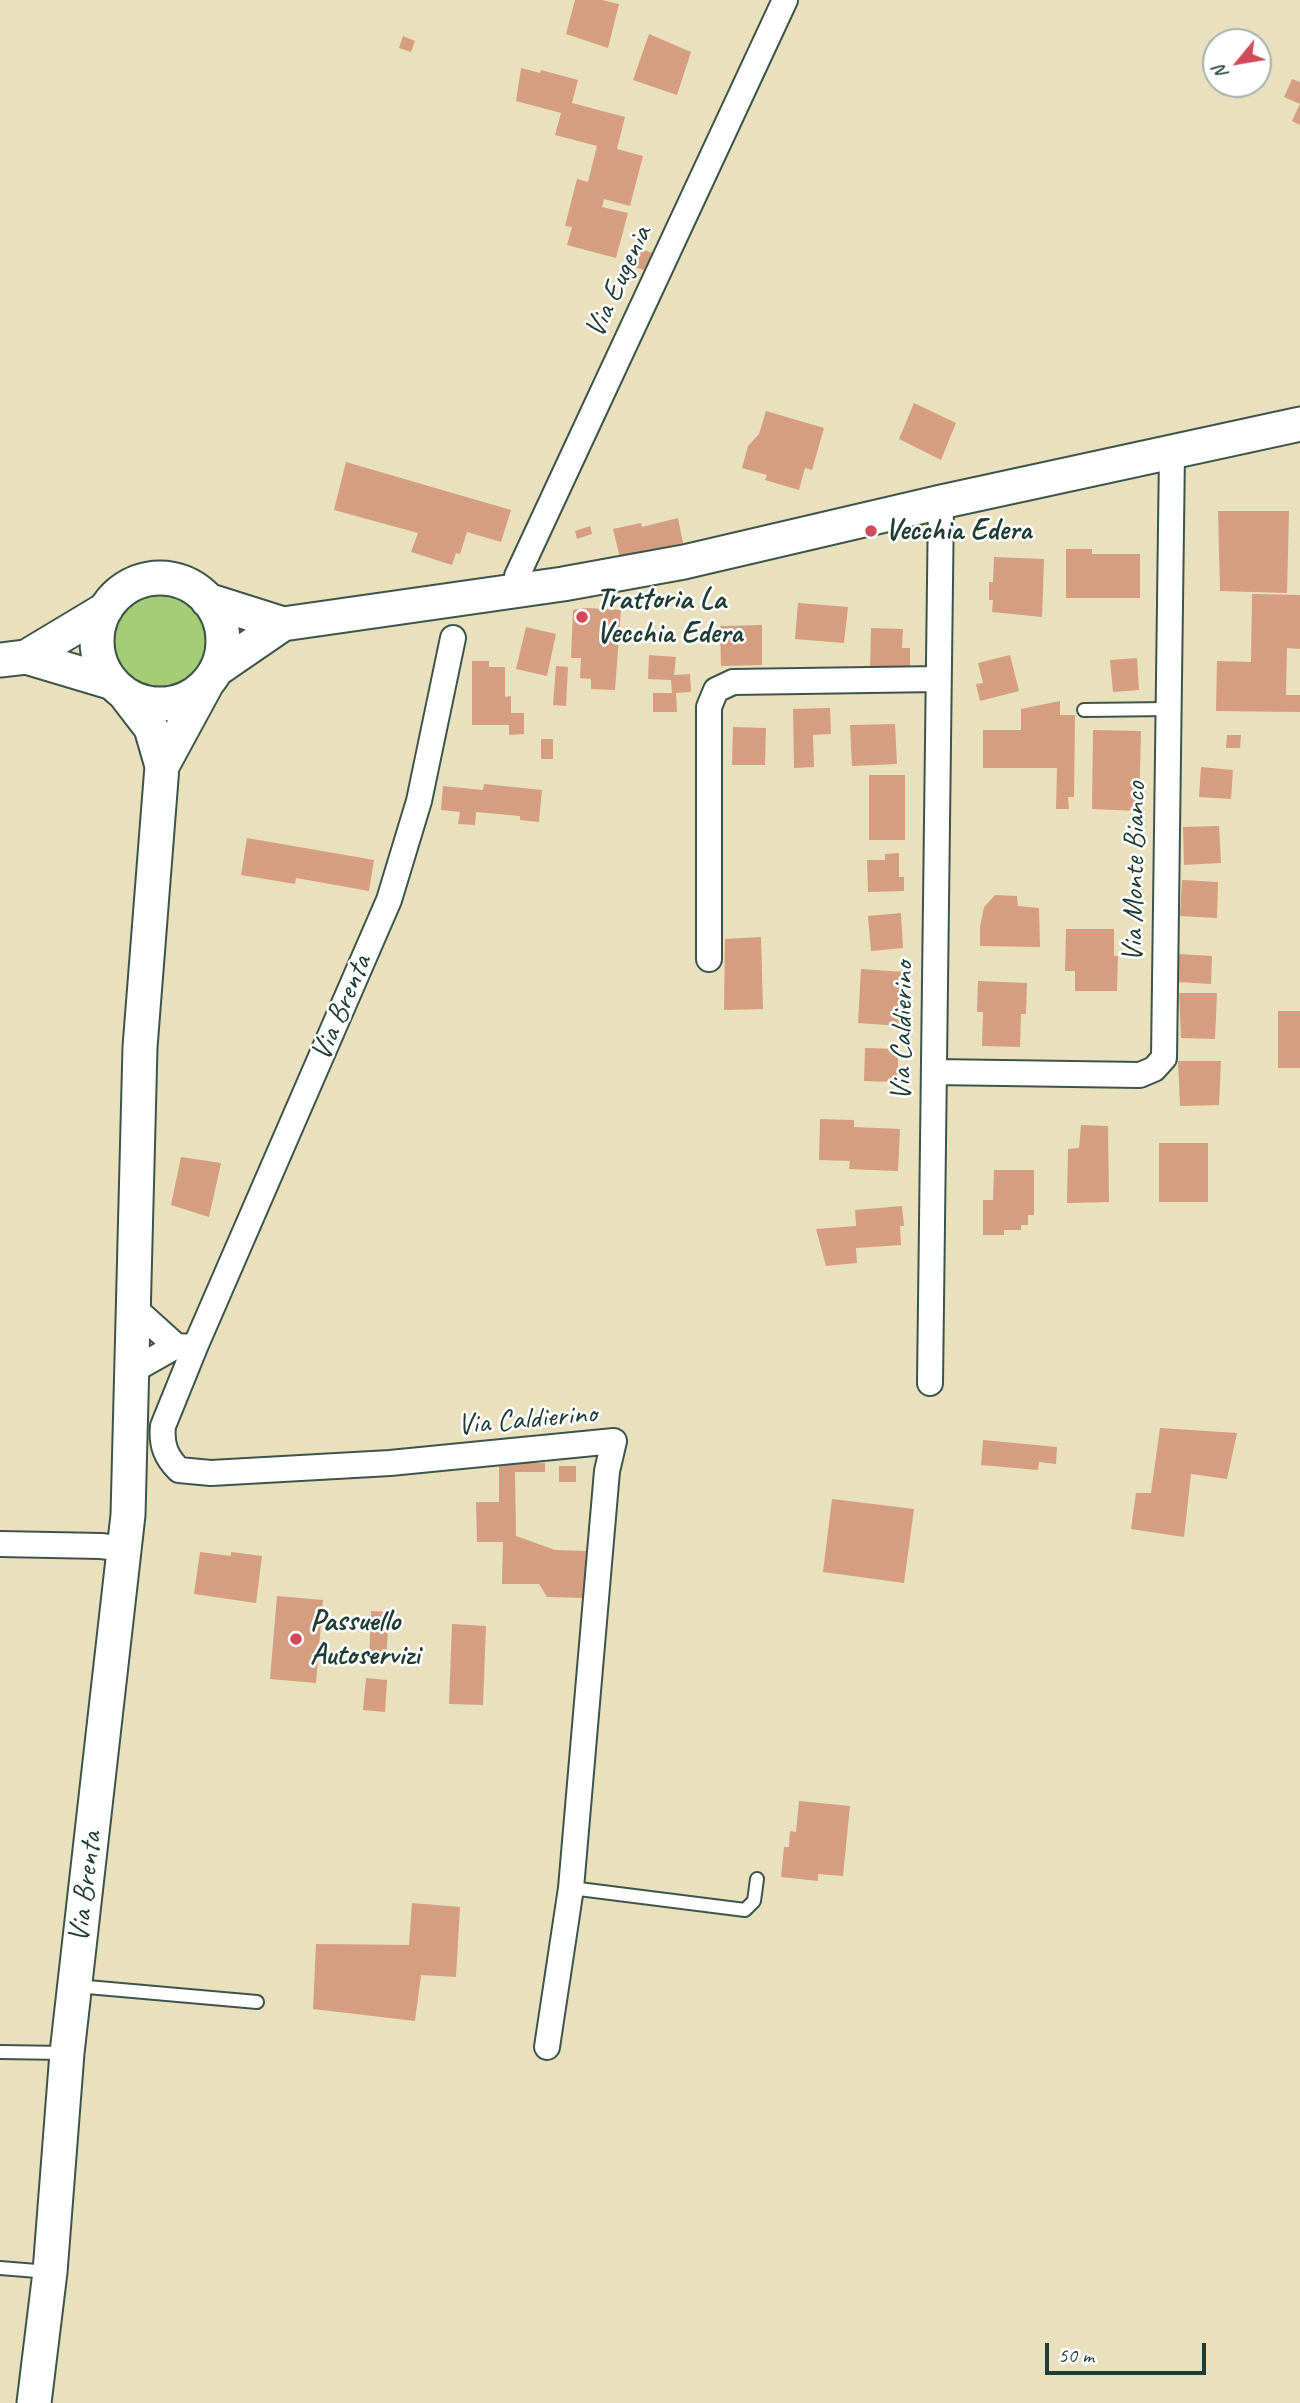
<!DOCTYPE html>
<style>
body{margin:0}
#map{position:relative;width:1300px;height:2403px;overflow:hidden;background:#e9e0bd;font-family:Caveat,sans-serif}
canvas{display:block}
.north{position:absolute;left:1202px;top:28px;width:70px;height:70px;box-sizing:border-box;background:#fff;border:2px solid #a5b1ae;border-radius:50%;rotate:240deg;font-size:19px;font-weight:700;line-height:28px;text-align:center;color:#1f3d34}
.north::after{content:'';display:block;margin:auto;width:24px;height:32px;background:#d1495b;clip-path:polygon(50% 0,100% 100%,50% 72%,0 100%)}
.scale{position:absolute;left:1045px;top:2343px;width:161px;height:32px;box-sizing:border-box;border:4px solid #1f3d34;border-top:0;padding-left:9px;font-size:21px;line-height:24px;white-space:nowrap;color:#1f3d34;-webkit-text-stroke:5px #fff;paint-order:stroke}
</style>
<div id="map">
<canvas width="1300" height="2403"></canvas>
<div class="north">N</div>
<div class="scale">50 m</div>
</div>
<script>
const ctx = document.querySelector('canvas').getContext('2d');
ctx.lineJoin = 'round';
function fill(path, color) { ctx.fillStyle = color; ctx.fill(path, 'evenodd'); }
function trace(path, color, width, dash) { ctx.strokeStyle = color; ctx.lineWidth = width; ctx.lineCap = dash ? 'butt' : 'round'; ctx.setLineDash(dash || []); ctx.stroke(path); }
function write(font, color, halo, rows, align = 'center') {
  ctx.font = font + ' Caveat,sans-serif'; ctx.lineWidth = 5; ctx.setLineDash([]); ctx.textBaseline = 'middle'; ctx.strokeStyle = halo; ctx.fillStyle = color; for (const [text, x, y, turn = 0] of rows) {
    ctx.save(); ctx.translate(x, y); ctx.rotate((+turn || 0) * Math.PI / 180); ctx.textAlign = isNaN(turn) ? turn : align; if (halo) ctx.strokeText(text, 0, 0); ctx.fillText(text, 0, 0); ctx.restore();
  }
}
const green = new Path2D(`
 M113 641a49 49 0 1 1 98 0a49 49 0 1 1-98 0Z`);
const building = new Path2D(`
 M 575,0 L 602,0 L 619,4 L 608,48 L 566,34 Z
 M 649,34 L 691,52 L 677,95 L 633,80 Z
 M 403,36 L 415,41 L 411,52 L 399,48 Z
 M 521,68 L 540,73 L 541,70 L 578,80 L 572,103 L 625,117 L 617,149 L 643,156 L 630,206 L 604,199 L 602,207 L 628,213 L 616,258 L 567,245 L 572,227 L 565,226 L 577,179 L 588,182 L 597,146 L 555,135 L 561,113 L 516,101 Z
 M 1292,79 L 1300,82 L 1300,125 L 1292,121 L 1300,104 L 1284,97 Z
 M 634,247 L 653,253 L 647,271 L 628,265 Z
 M 914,403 L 956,423 L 941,460 L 899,439 Z
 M 766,411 L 824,428 L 812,470 L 805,468 L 799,490 L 765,480 L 767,475 L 742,468 L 748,446 L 759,434 Z
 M 346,462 L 511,510 L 501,542 L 467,532 L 460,554 L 456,553 L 452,565 L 411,552 L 418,533 L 334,510 Z
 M 1218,511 L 1289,511 L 1287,593 L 1220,591 Z
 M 678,518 L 683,543 L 620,558 L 613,529 L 641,523 L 642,527 Z
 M 590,526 L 592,534 L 577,539 L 575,531 Z
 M 1066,549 L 1092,549 L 1092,554 L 1140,554 L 1140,598 L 1066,598 Z
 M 994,557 L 1044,559 L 1042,617 L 992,612 L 993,600 L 989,600 L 989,582 L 993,582 Z
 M 1252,594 L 1300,595 L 1300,649 L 1287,648 L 1286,695 L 1300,695 L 1300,712 L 1216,711 L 1217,661 L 1251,662 Z
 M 798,603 L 848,607 L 844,643 L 795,639 Z
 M 587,608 L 621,610 L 615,690 L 591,689 L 591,679 L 580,678 L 581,658 L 571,658 L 573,610 Z
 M 762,625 L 762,665 L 721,666 L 720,626 Z
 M 526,627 L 556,634 L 547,676 L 516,669 Z
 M 871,628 L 903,629 L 902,648 L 910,648 L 910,672 L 870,671 Z
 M 649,655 L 676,657 L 674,675 L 690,674 L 691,692 L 676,693 L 677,712 L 653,712 L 653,693 L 672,693 L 671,680 L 648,679 Z
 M 1010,655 L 1019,691 L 980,701 L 976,684 L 983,683 L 978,663 Z
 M 1137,658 L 1139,690 L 1113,692 L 1110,660 Z
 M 472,661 L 489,661 L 489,667 L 505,667 L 505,697 L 511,696 L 511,713 L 524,713 L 524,734 L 509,735 L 509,725 L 472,725 Z
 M 556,666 L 568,667 L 566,706 L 553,705 Z
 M 1060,701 L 1060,715 L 1075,715 L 1074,797 L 1068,797 L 1069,809 L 1056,809 L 1057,768 L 983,768 L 983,730 L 1021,730 L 1021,709 Z
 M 830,708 L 831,734 L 813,735 L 814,767 L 794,768 L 793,709 Z
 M 895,724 L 897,764 L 852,766 L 850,725 Z
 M 733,727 L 766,728 L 765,765 L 732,765 Z
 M 1093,730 L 1141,731 L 1139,811 L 1092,809 Z
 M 1227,735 L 1241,735 L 1240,748 L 1226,748 Z
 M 541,739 L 553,739 L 553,759 L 541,759 Z
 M 1201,767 L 1233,770 L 1231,799 L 1199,797 Z
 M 869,775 L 905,775 L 905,840 L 869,840 Z
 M 484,784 L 542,790 L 539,822 L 520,820 L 520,816 L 476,812 L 475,825 L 458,824 L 460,812 L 441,810 L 443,786 L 483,790 Z
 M 1219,826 L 1221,863 L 1184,865 L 1183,827 Z
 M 247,838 L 374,860 L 369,891 L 296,878 L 295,884 L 241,875 Z
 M 899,853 L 899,877 L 904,877 L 904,891 L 868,892 L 867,860 L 885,860 L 885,854 Z
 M 1182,880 L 1218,882 L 1217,918 L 1180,916 Z
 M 995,895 L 1017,896 L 1018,906 L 1039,908 L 1040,947 L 980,946 L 980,927 L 984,907 Z
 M 901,913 L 903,948 L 871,951 L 868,916 Z
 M 1066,929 L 1114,929 L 1114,956 L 1118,956 L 1117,991 L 1075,991 L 1075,971 L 1065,971 Z
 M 761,937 L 763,1009 L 724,1010 L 725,939 Z
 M 1179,954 L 1212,956 L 1211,984 L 1177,982 Z
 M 861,969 L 904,972 L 900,1026 L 858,1023 Z
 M 978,981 L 1027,983 L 1026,1014 L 1021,1014 L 1020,1047 L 982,1046 L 983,1012 L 977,1012 Z
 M 1179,993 L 1217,993 L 1215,1039 L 1181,1038 Z
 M 1278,1011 L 1300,1011 L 1300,1068 L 1278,1068 Z
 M 865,1048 L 898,1049 L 898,1082 L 864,1081 Z
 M 1178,1061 L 1221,1061 L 1219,1105 L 1180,1106 Z
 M 820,1119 L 854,1120 L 854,1127 L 900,1129 L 898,1171 L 849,1169 L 850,1161 L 819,1160 Z
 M 1081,1125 L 1108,1126 L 1109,1202 L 1067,1203 L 1068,1149 L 1079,1148 Z
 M 1159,1143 L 1208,1143 L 1208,1202 L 1159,1202 Z
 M 181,1157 L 221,1163 L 209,1217 L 171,1205 Z
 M 994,1170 L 1034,1170 L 1034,1215 L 1028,1215 L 1028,1225 L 1021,1225 L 1021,1230 L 1004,1230 L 1004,1235 L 983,1235 L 983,1200 L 993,1200 Z
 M 902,1206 L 904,1226 L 900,1226 L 901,1245 L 856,1248 L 857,1263 L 826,1266 L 816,1229 L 856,1226 L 855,1210 Z
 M 1160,1428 L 1237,1433 L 1227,1479 L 1191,1474 L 1184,1537 L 1131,1529 L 1136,1493 L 1151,1493 Z
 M 983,1440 L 1057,1447 L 1056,1464 L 1039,1462 L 1038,1470 L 981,1465 Z
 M 499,1463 L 545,1463 L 545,1472 L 515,1472 L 516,1536 L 555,1550 L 586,1551 L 585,1598 L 547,1597 L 539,1584 L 502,1584 L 503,1542 L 477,1542 L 476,1502 L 499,1502 Z
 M 559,1466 L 576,1466 L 576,1482 L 559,1482 Z
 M 832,1499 L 914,1509 L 904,1583 L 823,1572 Z
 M 200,1552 L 231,1556 L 231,1552 L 262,1556 L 256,1603 L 194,1594 Z
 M 277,1596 L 323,1600 L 316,1683 L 270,1679 Z
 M 371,1611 L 389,1612 L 386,1663 L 369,1662 Z
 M 452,1624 L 486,1626 L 483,1705 L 449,1704 Z
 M 366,1678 L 387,1680 L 385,1712 L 363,1710 Z
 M 799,1801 L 850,1806 L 843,1876 L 818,1874 L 818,1881 L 781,1877 L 784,1847 L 789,1847 L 790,1831 L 796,1832 Z
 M 412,1903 L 460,1907 L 456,1977 L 421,1975 L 415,2021 L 313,2009 L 316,1944 L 409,1945 Z`);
const lane = new Path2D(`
 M 1084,710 L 1169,709
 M 571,1888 L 745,1910 L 754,1901 L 757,1879
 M 76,1986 L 257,2002
 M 0,2052 L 66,2053
 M 0,2268 L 49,2272`);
const street = new Path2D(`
 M 516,592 L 517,576 L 785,0
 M 453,638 L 419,801 L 389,900 L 195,1347 L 163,1426 C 161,1445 166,1457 179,1470 L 211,1473 L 390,1463 L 614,1441 L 607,1471 L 571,1888 L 547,2047
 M 709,959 L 709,707 L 716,690 L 733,682 L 938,679
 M 934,1072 L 1140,1075 L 1154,1069 L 1164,1058 L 1172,452
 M 134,1308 L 176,1346
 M 132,1371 L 176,1346 L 195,1347
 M 930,1383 L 941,502
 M 0,1544 L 101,1546 L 125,1549`);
const secondary = new Path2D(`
 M97 641a63 63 0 1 1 126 0a63 63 0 1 1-126 0Z
 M 207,600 L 283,624 L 563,584 L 684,562 L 941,502 L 1300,424
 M 26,657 L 113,683
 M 0,660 L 26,657 L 106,609
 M 216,670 L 283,624
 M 162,766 L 206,685
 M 34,2403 L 50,2272 L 67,2053 L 128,1515 L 140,1047 L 162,766 L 151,728 L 124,693`);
const markers = [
 [871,531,7,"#d1495b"],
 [582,617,7,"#d1495b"],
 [296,1639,7,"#d1495b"]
];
const streetNames = [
 ["Via Eugenia",619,282,-65],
 ["Via Monte Bianco",1135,872,-89],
 ["Via Brenta",342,1008,-67],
 ["Via Caldierino",903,1031,-89],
 ["Via Caldierino",527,1420,-5],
 ["Via Brenta",86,1887,-83]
];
const poiNames = [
 ["Vecchia Edera",885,531],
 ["Trattoria La",596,600],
 ["Vecchia Edera",596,634],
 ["Passuello",310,1622],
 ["Autoservizi",310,1656]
];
fill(green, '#a5cd78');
fill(building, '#d59e81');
trace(lane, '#3d5549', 16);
trace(street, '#3d5549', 28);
trace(secondary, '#3d5549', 37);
trace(lane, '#fff', 12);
trace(street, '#fff', 24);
trace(secondary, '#fff', 33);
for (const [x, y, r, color] of markers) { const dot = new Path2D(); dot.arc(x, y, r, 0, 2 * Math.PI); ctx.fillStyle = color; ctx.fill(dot); trace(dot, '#fff', 2.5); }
write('30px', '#1f3d34', '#fff', streetNames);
write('bold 30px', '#1f3d34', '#fff', poiNames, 'left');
</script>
